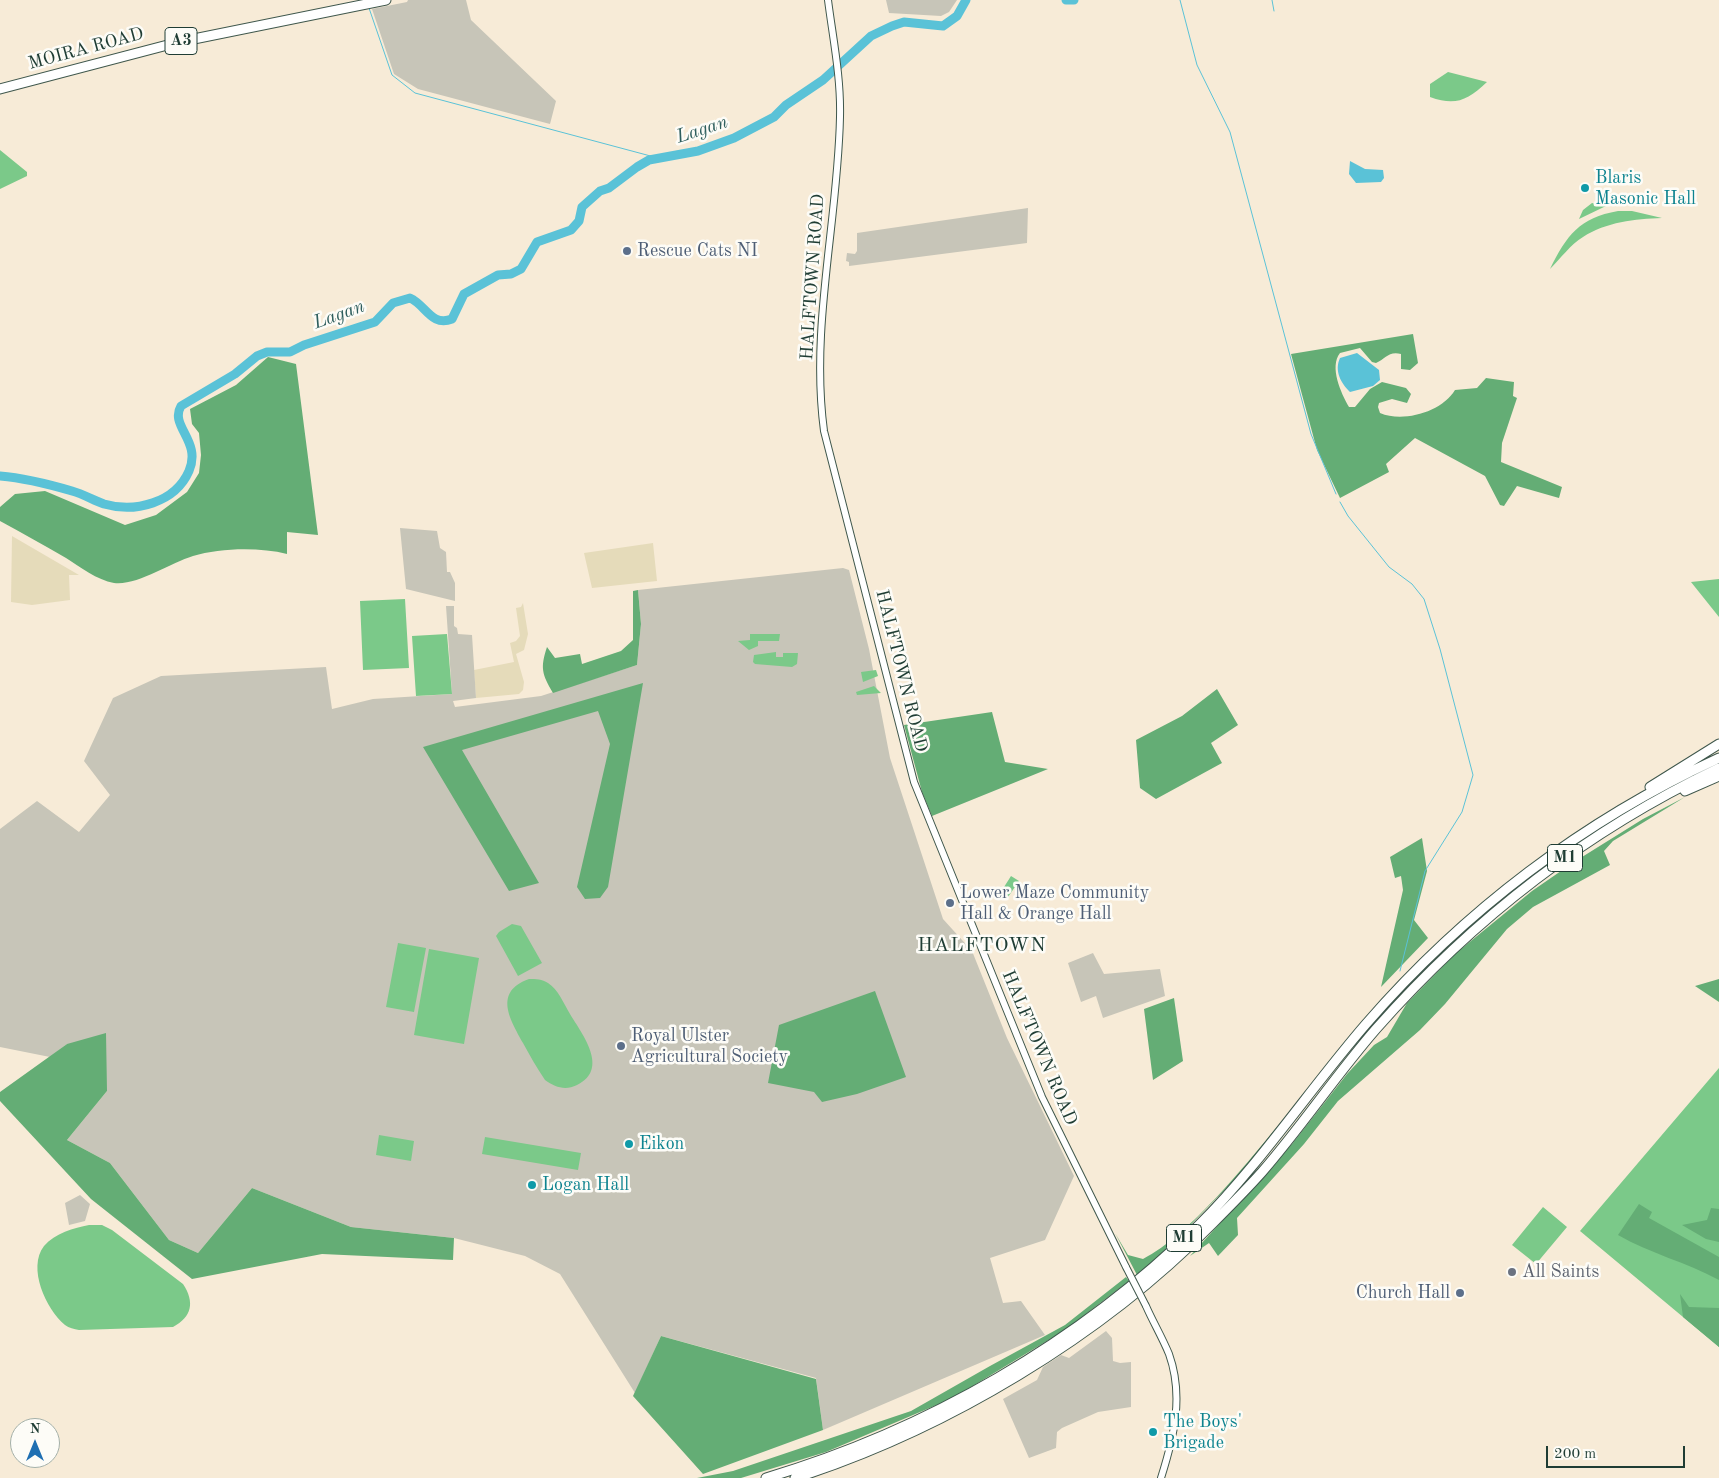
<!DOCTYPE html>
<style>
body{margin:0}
#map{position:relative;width:1719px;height:1478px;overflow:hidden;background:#f7ebd7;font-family:"Old Standard TT",serif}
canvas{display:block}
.north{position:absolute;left:10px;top:1418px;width:50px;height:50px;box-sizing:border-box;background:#fdfcf7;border:1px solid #a4b0a9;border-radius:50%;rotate:0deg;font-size:14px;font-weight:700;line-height:20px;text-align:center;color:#1f3d34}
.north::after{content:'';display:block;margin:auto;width:18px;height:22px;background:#1f6fb2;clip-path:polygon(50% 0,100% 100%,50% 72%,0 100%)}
.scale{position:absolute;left:1546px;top:1446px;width:139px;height:22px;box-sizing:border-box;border:2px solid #1f3d34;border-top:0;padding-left:6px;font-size:15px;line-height:18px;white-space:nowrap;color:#1f3d34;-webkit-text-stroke:4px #fdfcf7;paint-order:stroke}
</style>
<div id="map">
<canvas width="1719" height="1478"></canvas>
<div class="north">N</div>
<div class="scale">200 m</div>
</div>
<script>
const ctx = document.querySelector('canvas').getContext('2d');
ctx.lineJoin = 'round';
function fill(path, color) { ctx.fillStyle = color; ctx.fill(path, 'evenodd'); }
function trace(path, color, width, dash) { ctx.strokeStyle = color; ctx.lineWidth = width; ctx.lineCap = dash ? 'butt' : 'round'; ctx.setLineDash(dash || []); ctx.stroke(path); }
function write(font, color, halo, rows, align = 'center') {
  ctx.font = font + ' "Old Standard TT",serif'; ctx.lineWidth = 5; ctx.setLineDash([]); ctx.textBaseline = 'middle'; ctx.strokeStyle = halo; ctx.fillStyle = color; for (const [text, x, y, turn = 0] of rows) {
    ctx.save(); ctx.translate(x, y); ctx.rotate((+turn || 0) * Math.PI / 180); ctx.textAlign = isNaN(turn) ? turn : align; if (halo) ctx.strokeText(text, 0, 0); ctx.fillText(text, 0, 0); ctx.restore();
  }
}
const built = new Path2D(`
 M 12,536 L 79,575 L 69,575 L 70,600 L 32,605 L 11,602 Z
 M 653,543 L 657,581 L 592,588 L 584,553 Z
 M 523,603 L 528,634 L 524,650 L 516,654 L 524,682 L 523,690 L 519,694 L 476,698 L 474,670 L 514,662 L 510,643 L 516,641 L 520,636 L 516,608 L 521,607 Z`);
const industrial = new Path2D(`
 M 408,0 L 466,0 L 471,20 L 556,101 L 550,124 L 418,89 L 394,74 L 372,9 L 407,2 Z
 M 886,0 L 957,0 L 949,12 L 941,16 L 889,13 Z
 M 1028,208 L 1027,243 L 849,266 L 849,262 L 846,261 L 847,253 L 855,254 L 857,251 L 857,233 Z
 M 400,528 L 437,531 L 440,548 L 446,552 L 447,572 L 450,572 L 455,583 L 455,601 L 406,589 Z
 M 843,568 L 849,570 L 869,649 L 890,758 L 943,919 L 972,951 L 1007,1038 L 1074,1176 L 1045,1240 L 990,1258 L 1003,1303 L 1021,1301 L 1045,1335 L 823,1430 L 816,1378 L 661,1336 L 635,1393 L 560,1274 L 525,1256 L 454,1238 L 351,1227 L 252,1188 L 198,1253 L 169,1240 L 110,1163 L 67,1140 L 107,1091 L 67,1044 L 50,1057 L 0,1047 L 0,829 L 37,801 L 79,832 L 110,795 L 84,761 L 113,698 L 161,676 L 326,667 L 332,709 L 373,699 L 452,694 L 446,606 L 454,606 L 454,626 L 457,628 L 458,634 L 472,635 L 476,698 L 453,701 L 455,707 L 541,696 L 637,665 L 641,624 L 638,590 Z
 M 1093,953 L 1104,974 L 1160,969 L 1165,996 L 1103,1018 L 1096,996 L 1081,1002 L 1068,963 Z
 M 80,1195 L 90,1204 L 85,1221 L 69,1225 L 65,1203 Z
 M 1106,1331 L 1112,1338 L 1113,1361 L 1120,1363 L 1131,1362 L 1131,1407 L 1098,1412 L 1062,1428 L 1057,1432 L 1056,1448 L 1029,1458 L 1003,1399 L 1037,1380 L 1043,1367 L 1061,1355 L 1069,1358 Z`);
const green = new Path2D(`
 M 1448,72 L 1487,82 C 1467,101 1455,106 1430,97 L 1430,84 Z
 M 0,150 L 27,172 L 27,176 L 0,189 Z
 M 1592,203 L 1606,206 L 1579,219 L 1583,210 Z
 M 1618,211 L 1632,211 L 1662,218 C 1635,219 1606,222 1583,237 C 1571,244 1560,259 1550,269 C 1567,235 1579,218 1618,211 Z
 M 1719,579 L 1719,617 L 1691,582 Z
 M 405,599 L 409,668 L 363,670 L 360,601 Z
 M 447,634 L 452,694 L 416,696 L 412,636 Z
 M 750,634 L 780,634 L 779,641 L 758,641 L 758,646 L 749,650 L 738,641 L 750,640 Z
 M 776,652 L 776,657 L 783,657 L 783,653 L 798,653 L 797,664 L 792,667 L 755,664 L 753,662 L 754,655 Z
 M 876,670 L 878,676 L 863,682 L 861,672 Z
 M 874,686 L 881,693 L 857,695 L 856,692 Z
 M 1011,876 L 1019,881 L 1006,900 L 999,895 Z
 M 512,924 L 521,926 L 542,963 L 518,976 L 496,936 L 499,932 Z
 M 398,943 L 426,948 L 414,1012 L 386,1007 Z
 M 429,949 L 479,958 L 464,1044 L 414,1035 Z
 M 529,979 C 536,979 542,979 548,983 C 558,989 564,1004 570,1014 C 582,1034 610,1069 577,1085 C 565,1091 555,1087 545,1080 C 537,1068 530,1056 523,1043 C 510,1019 493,992 529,979 Z
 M 1719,1068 L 1719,1347 L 1580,1231 Z
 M 379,1135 L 414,1141 L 411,1161 L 376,1155 Z
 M 485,1137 L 581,1153 L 578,1170 L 482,1154 Z
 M 1543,1207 L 1567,1227 L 1536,1264 L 1512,1245 Z
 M 89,1225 L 102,1225 L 112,1230 L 183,1284 C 195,1302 192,1317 173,1327 L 79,1330 C 74,1329 69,1328 65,1325 C 46,1309 27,1268 44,1246 C 55,1233 74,1228 89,1225 Z`);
const forest = new Path2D(`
 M 1413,334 L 1418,363 L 1410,370 L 1401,369 L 1401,354 C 1388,351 1386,359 1376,363 L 1372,362 L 1360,348 L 1340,353 C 1329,367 1341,393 1349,407 L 1355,407 L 1370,389 L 1382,382 L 1406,388 L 1411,394 L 1407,403 L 1392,399 L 1379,403 L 1378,407 L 1380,413 C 1403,423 1442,412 1455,390 L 1477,388 L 1486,378 L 1514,382 L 1513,396 L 1517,398 L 1502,443 L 1501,462 L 1562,487 L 1559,498 L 1517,486 L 1504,506 L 1500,505 L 1485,476 L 1415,438 L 1386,464 L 1389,472 L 1340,498 L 1317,450 L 1291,354 Z
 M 268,357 L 296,364 L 318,535 L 287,532 L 287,554 C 259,547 220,548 193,556 C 170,563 137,586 114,583 C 97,580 80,567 66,558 C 44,545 22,533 0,521 L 0,507 L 15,494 L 45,491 L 125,525 L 156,515 L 187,492 L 199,473 L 201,455 L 199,433 L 192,424 L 190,409 L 236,385 Z
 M 638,590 L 641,624 L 637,665 L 553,693 C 542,674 540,668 547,647 L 555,658 L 580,654 L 582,664 L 621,651 L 633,640 L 633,591 Z
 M 643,683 L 608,887 L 600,898 L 585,899 L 577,887 L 610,744 L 598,711 L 462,750 L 539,883 L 509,891 L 423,747 Z
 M 1217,689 L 1238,725 L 1211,743 L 1222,763 L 1156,799 L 1140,788 L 1136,740 L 1182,716 Z
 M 992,712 L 1005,762 L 1048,769 L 932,816 L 922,792 L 904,725 Z
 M 1685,797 L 1613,841 L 1604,851 L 1610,865 L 1533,907 L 1507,929 L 1445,1004 L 1420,1030 L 1338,1101 L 1304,1144 L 1237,1218 L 1238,1235 L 1218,1256 L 1209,1243 L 1190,1256 L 1292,1144 L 1347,1074 L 1374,1045 L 1387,1037 L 1407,1003 L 1455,954 L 1532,891 L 1574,862 L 1643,819 Z
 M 1422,838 L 1427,871 L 1414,920 L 1428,938 L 1381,987 L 1403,890 L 1401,876 L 1395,878 L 1390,857 Z
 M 1719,979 L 1719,1002 L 1695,986 Z
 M 875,991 L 906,1077 L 857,1094 L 822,1102 L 814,1092 L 768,1083 L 779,1025 Z
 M 1174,998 L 1183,1061 L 1153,1080 L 1144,1009 Z
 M 106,1033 L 107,1091 L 67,1140 L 110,1163 L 169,1240 L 198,1253 L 252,1188 L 351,1227 L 454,1238 L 453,1260 L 322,1254 L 192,1279 L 91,1199 L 0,1101 L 0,1092 L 67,1044 Z
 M 1281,1122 L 1282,1123 L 1243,1171 L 1160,1256 L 1137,1275 L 1115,1233 L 1128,1255 L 1143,1259 C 1190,1235 1247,1163 1281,1122 Z
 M 1639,1204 L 1652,1212 L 1649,1218 L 1719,1257 L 1719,1280 C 1686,1262 1651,1254 1618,1235 Z
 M 1711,1208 L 1719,1209 L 1719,1242 L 1706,1239 L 1682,1225 L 1707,1220 Z
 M 1126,1277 L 1129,1281 L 1065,1330 L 953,1398 L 826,1452 L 741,1478 L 697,1478 L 733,1471 L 911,1411 L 990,1366 L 1065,1325 Z
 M 1680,1294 L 1689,1307 L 1719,1308 L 1719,1347 L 1683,1317 Z
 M 661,1336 L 816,1379 L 823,1430 L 703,1474 L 633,1396 Z`);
const water = new Path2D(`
 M 1350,161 L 1365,169 L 1383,170 L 1384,178 L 1381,182 L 1356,183 L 1349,174 Z
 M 1357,353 L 1379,370 L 1380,380 L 1373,386 L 1350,392 C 1341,383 1334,371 1340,358 Z`);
const stream = new Path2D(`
 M 1180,0 L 1197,65 L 1230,132 L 1311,434 L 1336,494
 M 1272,0 L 1274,11
 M 369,8 L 392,75 L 415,93 L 658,158
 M 1340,502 L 1348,516 L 1389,567 L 1412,584 L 1424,599 L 1440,649 L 1473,775 L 1462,812 L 1425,871 L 1400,971`);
const river = new Path2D(`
 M 1066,0 L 1074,0
 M 0,476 C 25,478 48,484 72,491 C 83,494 93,500 104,504 C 135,513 175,503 189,471 C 202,441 169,426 181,406 L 235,374 L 257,356 L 267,352 L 290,352 L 304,345 L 375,322 L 393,303 L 410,298 C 426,305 431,327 452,319 L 464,294 L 498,275 L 511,274 L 521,269 L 537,242 L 571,230 L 579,221 L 582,207 L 600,191 L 609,188 L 637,167 L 649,160 L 698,151 L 734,138 L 774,117 L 786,105 L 823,80 L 871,36 L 892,26 L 904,22 L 943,26 L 957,16 L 966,0`);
const secondary = new Path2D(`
 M 828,0 C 833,39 841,77 840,117 C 838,221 810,327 824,431 L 914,782 L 1042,1097 L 1126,1267
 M 1146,1306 C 1153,1322 1162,1337 1169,1354 C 1184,1396 1174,1437 1161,1478`);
const highway = new Path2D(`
 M 0,89 L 179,42 L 386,0
 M 1650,787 L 1719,744
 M 1685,791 L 1719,776
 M 766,1478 C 927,1430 1079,1343 1199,1225 C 1261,1163 1309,1090 1366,1024 C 1464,911 1584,820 1719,758
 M 795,1478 C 945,1430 1101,1337 1212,1224 C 1229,1207 1246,1190 1262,1172 C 1302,1126 1336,1075 1376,1029 C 1472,920 1588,830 1719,768`);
const secondaryBridge = new Path2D(`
 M 1126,1267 L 1146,1306`);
const markers = [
 [1585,188,5,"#0f9aa8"],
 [627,251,5,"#5c6f8a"],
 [950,903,5,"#5c6f8a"],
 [621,1046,5,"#5c6f8a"],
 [629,1144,5,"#0f9aa8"],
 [532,1185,5,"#0f9aa8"],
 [1512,1272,5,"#6b7280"],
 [1460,1293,5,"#5c6f8a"],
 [1153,1432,5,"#0f9aa8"]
];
const shields = [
 [181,41,32],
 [1565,858,35],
 [1184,1238,35]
];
const shieldNames = [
 ["A3",181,41],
 ["M1",1565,858],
 ["M1",1184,1238]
];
const streetNames = [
 ["MOIRA ROAD",86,49,-15],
 ["HALFTOWN ROAD",813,277,-86],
 ["HALFTOWN ROAD",901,671,76],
 ["HALFTOWN ROAD",1039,1048,67]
];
const cultureNames = [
 ["Blaris",1595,178],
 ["Masonic Hall",1595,199],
 ["Eikon",639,1144],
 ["Logan Hall",542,1185],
 ["The Boys'",1163,1422],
 ["Brigade",1163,1443]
];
const serviceNames = [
 ["Rescue Cats NI",637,251],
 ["Lower Maze Community",960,893],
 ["Hall & Orange Hall",960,914],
 ["Royal Ulster",631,1036],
 ["Agricultural Society",631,1057],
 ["Church Hall",1450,1293,"right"]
];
const worshipNames = [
 ["All Saints",1522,1272]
];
const waterNames = [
 ["Lagan",702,130,-18],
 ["Lagan",339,315,-20]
];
const quarterNames = [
 ["HALFTOWN",982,946]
];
fill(built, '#e5dbba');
fill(industrial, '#c7c5b8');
fill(green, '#7bc989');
fill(forest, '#64ad75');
fill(water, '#5ac2d7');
trace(stream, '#5ac2d7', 1);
trace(river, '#5ac2d7', 9);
trace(secondary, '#3f574c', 8);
trace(highway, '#3f574c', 11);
trace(secondary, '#fff', 6);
trace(highway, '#fff', 9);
trace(secondaryBridge, '#3f574c', 8, []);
trace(secondaryBridge, '#fff', 6);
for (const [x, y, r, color] of markers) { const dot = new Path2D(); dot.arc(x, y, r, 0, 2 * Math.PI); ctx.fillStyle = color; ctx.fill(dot); trace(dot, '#fdfcf7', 2); }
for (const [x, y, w] of shields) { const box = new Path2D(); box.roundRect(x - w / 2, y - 13.5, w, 27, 4); ctx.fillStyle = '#fdfcf7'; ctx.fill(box); trace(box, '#1f3d34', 1); }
write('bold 16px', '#1f3d34', null, shieldNames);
write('18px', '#1f3d34', '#fdfcf7', streetNames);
write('18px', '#0d838f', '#fdfcf7', cultureNames, 'left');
write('18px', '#4e5e75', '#fdfcf7', serviceNames, 'left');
write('18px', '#5b616d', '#fdfcf7', worshipNames, 'left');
write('italic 19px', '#2e5e5d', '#fdfcf7', waterNames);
ctx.letterSpacing = '1px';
write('20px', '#1f3d34', '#fdfcf7', quarterNames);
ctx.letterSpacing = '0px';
</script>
